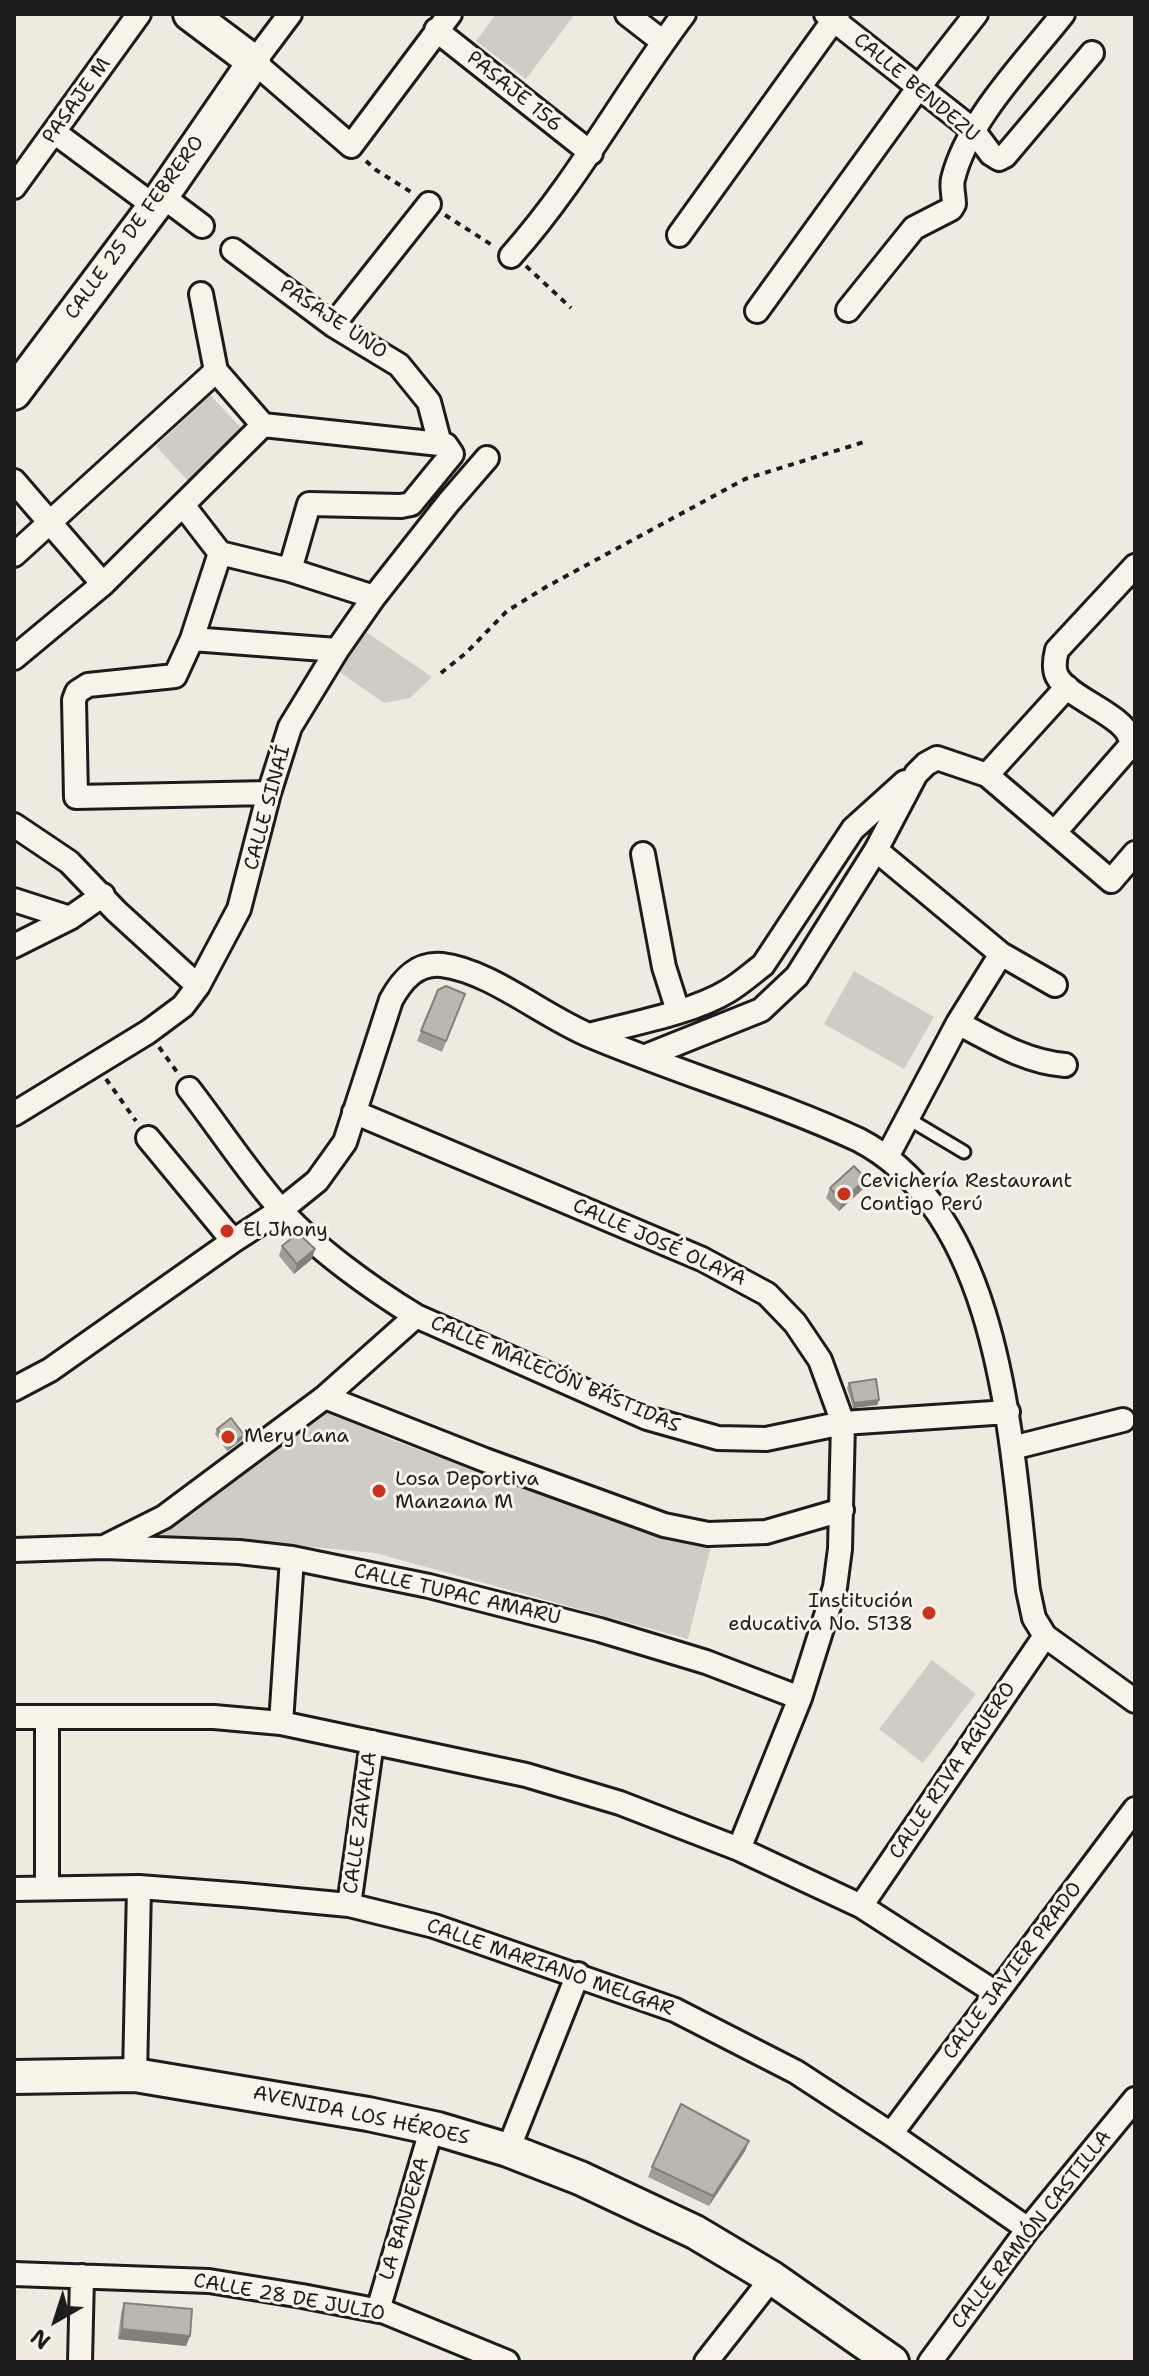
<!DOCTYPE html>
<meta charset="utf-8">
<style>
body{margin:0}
#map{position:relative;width:1149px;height:2376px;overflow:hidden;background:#eeeae0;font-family:"Shantell Sans",sans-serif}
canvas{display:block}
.frame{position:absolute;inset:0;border:16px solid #1c1c1c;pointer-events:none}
.north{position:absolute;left:16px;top:2280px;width:80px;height:80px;-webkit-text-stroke:6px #f7f3e8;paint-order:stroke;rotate:219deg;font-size:22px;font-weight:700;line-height:32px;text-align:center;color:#1c1c1c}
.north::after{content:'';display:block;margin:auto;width:28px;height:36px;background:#1c1c1c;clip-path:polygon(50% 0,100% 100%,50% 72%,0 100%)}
</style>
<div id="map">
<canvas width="1149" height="2376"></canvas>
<div class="frame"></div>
<div class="north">N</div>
</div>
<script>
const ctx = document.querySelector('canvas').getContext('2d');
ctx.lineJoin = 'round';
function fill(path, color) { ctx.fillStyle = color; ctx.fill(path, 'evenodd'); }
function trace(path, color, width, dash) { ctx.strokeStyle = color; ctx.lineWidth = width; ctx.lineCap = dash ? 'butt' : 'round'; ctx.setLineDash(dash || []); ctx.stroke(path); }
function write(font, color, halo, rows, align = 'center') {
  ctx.font = font + ' "Shantell Sans",sans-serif'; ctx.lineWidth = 6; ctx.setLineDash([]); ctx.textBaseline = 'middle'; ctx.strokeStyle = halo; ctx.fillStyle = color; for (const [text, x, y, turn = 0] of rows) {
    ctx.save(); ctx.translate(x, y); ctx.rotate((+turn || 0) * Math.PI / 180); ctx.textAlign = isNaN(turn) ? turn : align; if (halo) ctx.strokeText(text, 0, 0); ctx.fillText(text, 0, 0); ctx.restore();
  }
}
const green = new Path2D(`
 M 496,14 L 575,14 L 526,79 L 476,41 Z
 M 210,395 L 243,430 L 188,481 L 156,446 Z
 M 366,632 L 432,677 L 410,698 L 384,703 L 337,670 Z
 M 854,971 L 934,1017 L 904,1069 L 824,1024 Z
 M 327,1411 L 392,1440 L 645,1532 L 711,1546 L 688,1639 L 375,1553 L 201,1536 L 160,1540 L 156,1534 Z
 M 932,1660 L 976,1694 L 923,1763 L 879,1729 Z`);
const path = new Path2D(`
 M 366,161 L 376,170 L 411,192
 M 445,215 L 495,247
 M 526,266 L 571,308
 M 441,673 L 466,653 L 507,611 L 546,587 L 745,479 L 864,442
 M 159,1047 L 177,1072
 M 106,1079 L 136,1121`);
const lane = new Path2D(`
 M 907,1118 L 964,1152`);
const street = new Path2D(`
 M 290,14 L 254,62 L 351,146 L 450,14
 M 627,14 L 663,42
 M 826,14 L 973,130 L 991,154 L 999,159 L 1005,156 L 1092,53
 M 436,30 L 591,153
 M 54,132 L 154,206
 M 14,187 L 139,14
 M 162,196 L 202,226
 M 679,235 L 838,14
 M 233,250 L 333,325 L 399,365 L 429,402 L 440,444
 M 511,256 C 578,181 624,93 684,14
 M 201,294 L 216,371 L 263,425 L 440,444 L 446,445 L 452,454 L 411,504 L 401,506 L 309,504 L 290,570
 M 848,310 L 914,228 L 951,209 L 954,204 C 954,196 951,187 953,179 C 967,121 1025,62 1063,14
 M 757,311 L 919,87 L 976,14
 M 333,325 L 429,204
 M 14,481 L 103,584
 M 183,505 L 220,553 L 290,570 L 374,597
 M 220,553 L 192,639 L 175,676 L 88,685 L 77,692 L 74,700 L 76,797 L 269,793
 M 14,555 L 216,371
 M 192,639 L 337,650
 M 14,658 L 103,584 L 263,425
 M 987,775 L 1067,687
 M 14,825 L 69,862 L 116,911 L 198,986
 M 1055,832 L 1131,745 C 1132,716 1070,701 1057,676 C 1053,668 1055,658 1057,650 L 1135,566
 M 876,850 L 1001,954 L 1055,985
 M 643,854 L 664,967 L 678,1011
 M 14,900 L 70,918
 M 14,946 L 70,918 L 103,895
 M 958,1023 C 992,1041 1026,1062 1065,1065
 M 589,1035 C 630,1024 692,1013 728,991 C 740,984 751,974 763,965 L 853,829 L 905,782
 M 646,1056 L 761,1010 L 797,976 L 876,850 L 916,774 L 926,764 L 937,758 L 987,775 L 1111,881 L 1135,853
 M 189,1089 C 220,1129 248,1173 282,1211 C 316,1249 372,1289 416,1316 L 647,1418 L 718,1438 L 766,1439 L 843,1423 L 1008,1412
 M 354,1112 L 702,1259 L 767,1294 L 795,1323 L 820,1360 L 843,1423 L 840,1549 L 835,1587 L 800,1698 L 739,1849
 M 14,1114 L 148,1032 L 183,1006 L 198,986 L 239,909 L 269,793 L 290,727 L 337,650 L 374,597 L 448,503 L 487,458
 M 148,1138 L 233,1241
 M 887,1157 L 958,1023 L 1001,954
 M 14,1389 L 50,1370 L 233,1241 L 281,1210 L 317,1181 L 345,1142 L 391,1000 C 402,980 417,962 442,965 C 491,971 544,1017 591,1036 C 679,1073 772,1100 859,1140 C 1004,1216 1011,1447 1028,1590 L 1034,1618 L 1045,1636 L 1135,1701
 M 325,1397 L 485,1460 L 664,1525 L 708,1534 L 766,1532 L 842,1510
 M 1012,1448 L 1123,1420
 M 108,1545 L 164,1517 L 325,1397 L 416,1316
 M 14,1550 L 103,1547 L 239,1552 L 292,1558 L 429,1586 L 600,1630 L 706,1662 L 800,1698
 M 14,1717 L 214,1717 L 281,1723 L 526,1775 L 620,1803 L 739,1849 L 861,1906 L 996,1993
 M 281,1723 L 292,1558
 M 47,1888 L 47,1717
 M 14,1889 L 139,1887 L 243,1895 L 349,1905 L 434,1926 L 675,2010 L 796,2072 L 891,2134 L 1028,2229
 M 349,1905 L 372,1742
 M 861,1906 L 1045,1636
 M 135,2075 L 139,1887
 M 891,2134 L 1135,1809
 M 508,2150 L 578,1974
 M 14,2274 L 209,2281 L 302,2296 L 385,2312 L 507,2362
 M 378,2310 L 432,2127
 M 80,2362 L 82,2276
 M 706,2362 L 772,2278
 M 930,2362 L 1028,2229 L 1135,2099`);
const secondary = new Path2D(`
 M 14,393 L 162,196 L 254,62 L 190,14
 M 14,2077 L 135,2075 L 368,2114 L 438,2129 L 508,2150 L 580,2178 L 695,2232 L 772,2278 L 892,2362`);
const wall = new Path2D(`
 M 438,990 L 465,994 L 442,1052 L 417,1041 Z
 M 866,1179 L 863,1189 L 839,1211 L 826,1198 L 830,1188 Z
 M 282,1246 L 312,1259 L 294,1274 L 279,1256 Z
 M 849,1383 L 879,1400 L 877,1405 L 853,1408 L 847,1388 Z
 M 217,1429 L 242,1440 L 227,1451 L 215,1434 Z
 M 749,2141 L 745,2151 L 709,2206 L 648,2177 L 652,2167 Z
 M 124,2303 L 190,2336 L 186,2346 L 118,2339 L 121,2313 Z`);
const shadedWall = new Path2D(`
 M 866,1179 L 863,1189 L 839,1211 L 842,1201 Z
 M 315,1249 L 312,1259 L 294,1274 L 297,1264 Z
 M 879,1400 L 877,1405 L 853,1408 L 854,1403 Z
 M 244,1435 L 242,1440 L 227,1451 L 229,1446 Z
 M 749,2141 L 745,2151 L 709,2206 L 713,2196 Z
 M 122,2329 L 190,2336 L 186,2346 L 118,2339 Z`);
const building = new Path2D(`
 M 446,986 L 465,994 L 446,1041 L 421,1031 L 438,990 Z
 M 854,1166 L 866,1179 L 842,1201 L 830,1188 Z
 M 298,1233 L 315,1249 L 297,1264 L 282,1246 Z
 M 876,1379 L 879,1400 L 854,1403 L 849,1383 Z
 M 231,1418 L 244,1435 L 229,1446 L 217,1429 Z
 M 681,2104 L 749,2141 L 713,2196 L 652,2167 Z
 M 124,2303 L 192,2309 L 190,2336 L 122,2329 Z`);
const markers = [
 [844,1194,8,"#c8321e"],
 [227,1231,8,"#c8321e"],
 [228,1437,8,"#c8321e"],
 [379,1491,8,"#c8321e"],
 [929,1613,8,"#c8321e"]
];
const streetNames = [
 ["CALLE BENDEZU",916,88,40],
 ["PASAJE 156",514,92,39],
 ["PASAJE M",77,101,-54],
 ["CALLE 25 DE FEBRERO",135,228,-54],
 ["PASAJE UNO",333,320,34],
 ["CALLE SINAÍ",268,808,-75],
 ["CALLE JOSÉ OLAYA",659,1243,24],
 ["CALLE MALECÓN BÁSTIDAS",555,1375,23],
 ["CALLE TUPAC AMARU",457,1595,13],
 ["CALLE RIVA AGUERO",953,1771,-56],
 ["CALLE ZAVALA",361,1823,-82],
 ["CALLE MARIANO MELGAR",550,1968,19],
 ["CALLE JAVIER PRADO",1013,1971,-53],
 ["AVENIDA LOS HÉROES",361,2116,12],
 ["LA BANDERA",405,2219,-73],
 ["CALLE RAMÓN CASTILLA",1032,2230,-52],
 ["CALLE 28 DE JULIO",289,2298,10]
];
const poiNames = [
 ["Cevichería Restaurant",860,1182],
 ["Contigo Perú",860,1205],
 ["El Jhony",243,1231],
 ["Mery Lana",244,1437],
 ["Losa Deportiva",395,1480],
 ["Manzana M",395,1503],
 ["Institución",913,1602,"right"],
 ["educativa No. 5138",913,1625,"right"]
];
fill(green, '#cfccc3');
trace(lane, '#1c1c1c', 17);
trace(street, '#1c1c1c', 28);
trace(secondary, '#1c1c1c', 38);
trace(path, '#1c1c1c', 4, [6, 6]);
trace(lane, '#f7f3e8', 11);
trace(street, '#f7f3e8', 22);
trace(secondary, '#f7f3e8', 32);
fill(wall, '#a09d96');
fill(shadedWall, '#82807a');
fill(building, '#bab7af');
trace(building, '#82807a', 2);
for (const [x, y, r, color] of markers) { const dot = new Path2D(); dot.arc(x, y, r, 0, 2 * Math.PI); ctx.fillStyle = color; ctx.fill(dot); trace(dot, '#f7f3e8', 3); }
write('20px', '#1c1c1c', '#f7f3e8', streetNames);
write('20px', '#1c1c1c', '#f7f3e8', poiNames, 'left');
</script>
